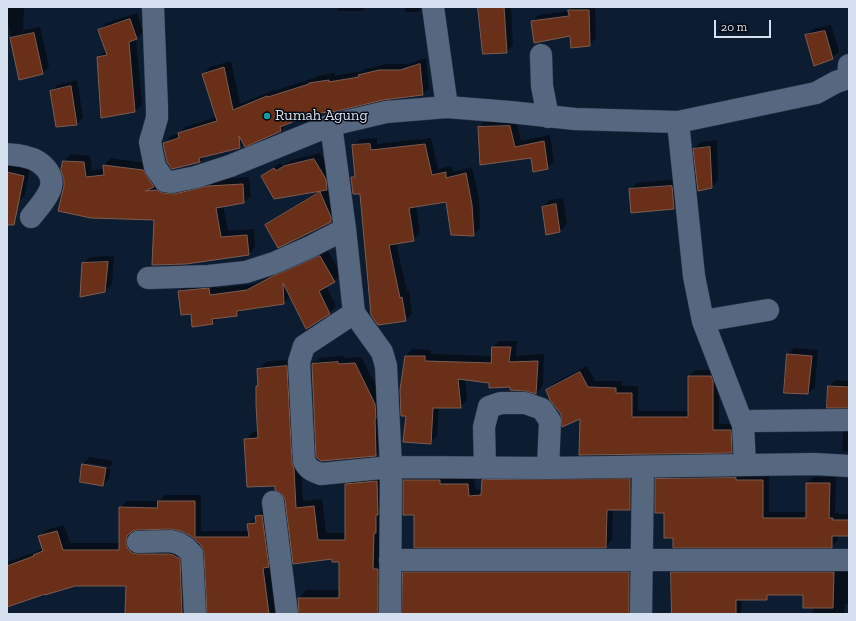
<!DOCTYPE html>
<style>
body{margin:0}
#map{position:relative;width:856px;height:621px;overflow:hidden;background:#0d1d31;font-family:"Zilla Slab",serif}
canvas{display:block}
.frame{position:absolute;inset:0;border:8px solid #d6e1ef;pointer-events:none}
.scale{position:absolute;left:714px;top:20px;width:57px;height:18px;box-sizing:border-box;border:2px solid #d6e1ef;border-top:0;padding-left:5px;font-size:12px;line-height:14px;white-space:nowrap;color:#d6e1ef;-webkit-text-stroke:3px #030710;paint-order:stroke}
</style>
<div id="map">
<canvas width="856" height="621"></canvas>
<div class="frame"></div>
<div class="scale">20 m</div>
</div>
<script>
const ctx = document.querySelector('canvas').getContext('2d');
ctx.lineJoin = 'round';
function fill(path, color) { ctx.fillStyle = color; ctx.fill(path, 'evenodd'); }
function trace(path, color, width, dash) { ctx.strokeStyle = color; ctx.lineWidth = width; ctx.lineCap = dash ? 'butt' : 'round'; ctx.setLineDash(dash || []); ctx.stroke(path); }
function write(font, color, halo, rows, align = 'center') {
  ctx.font = font + ' "Zilla Slab",serif'; ctx.lineWidth = 3; ctx.setLineDash([]); ctx.textBaseline = 'middle'; ctx.strokeStyle = halo; ctx.fillStyle = color; for (const [text, x, y, turn = 0] of rows) {
    ctx.save(); ctx.translate(x, y); ctx.rotate((+turn || 0) * Math.PI / 180); ctx.textAlign = isNaN(turn) ? turn : align; if (halo) ctx.strokeText(text, 0, 0); ctx.fillText(text, 0, 0); ctx.restore();
  }
}
const shadow = new Path2D(`
 M 7,7 L 24,7 L 23,30 L 40,27 L 49,67 L 43,73 L 20,78 L 7,18 Z
 M 338,7 L 366,7 L 362,11 L 338,11 Z
 M 405,7 L 423,7 L 418,12 L 405,12 Z
 M 479,7 L 511,7 L 513,45 L 506,52 Z
 M 573,7 L 595,7 L 596,38 L 589,45 L 571,34 L 532,22 L 538,15 L 569,11 Z
 M 137,13 L 143,32 L 136,39 L 142,105 L 135,111 L 101,117 L 98,57 L 106,50 L 100,30 L 106,23 Z
 M 831,25 L 839,51 L 833,58 L 806,35 L 813,29 Z
 M 426,58 L 429,88 L 423,94 L 383,99 L 311,113 L 288,123 L 281,130 L 245,145 L 244,143 L 240,148 L 206,155 L 200,162 L 172,168 L 164,143 L 171,136 L 179,134 L 185,127 L 217,117 L 203,74 L 210,67 L 231,61 L 240,104 L 274,90 L 274,91 L 314,78 L 316,76 L 335,73 L 335,76 L 363,71 L 366,69 L 387,64 L 408,64 Z
 M 77,80 L 83,117 L 77,124 L 51,91 L 58,85 Z
 M 516,120 L 521,141 L 550,135 L 554,162 L 547,168 L 532,157 L 480,127 L 486,121 Z
 M 377,138 L 377,144 L 431,138 L 438,169 L 452,166 L 453,172 L 472,167 L 479,198 L 480,228 L 473,235 L 447,201 L 416,206 L 420,233 L 413,240 L 396,243 L 407,291 L 409,291 L 412,314 L 405,320 L 361,192 L 352,178 L 356,174 L 353,146 L 360,139 Z
 M 717,140 L 718,181 L 711,187 L 694,149 L 701,142 Z
 M 320,153 L 332,172 L 333,183 L 328,188 L 337,210 L 338,214 L 331,221 L 267,225 L 273,219 L 320,190 L 263,176 L 269,170 L 281,163 L 282,166 L 291,160 Z
 M 71,154 L 90,156 L 92,170 L 105,169 L 104,165 L 111,158 L 150,164 L 160,180 L 215,180 L 249,177 L 251,196 L 244,202 L 223,205 L 228,231 L 254,229 L 255,247 L 249,254 L 65,186 L 64,161 Z
 M 7,164 L 30,169 L 25,195 L 18,202 L 7,199 Z
 M 678,179 L 680,202 L 674,208 L 630,189 L 637,183 Z
 M 563,198 L 567,224 L 560,231 L 546,234 L 543,207 L 549,200 Z
 M 327,250 L 341,274 L 335,281 L 326,286 L 336,306 L 329,313 L 291,296 L 283,303 L 243,309 L 237,315 L 219,317 L 213,323 L 191,313 L 179,292 L 186,285 L 215,282 L 216,288 L 255,284 L 279,271 Z
 M 114,256 L 112,284 L 105,291 L 83,263 L 90,257 Z
 M 499,341 L 517,341 L 516,356 L 544,354 L 543,386 L 536,393 L 490,382 L 465,379 L 467,400 L 460,407 L 439,407 L 437,436 L 430,443 L 407,415 L 406,356 L 412,349 L 431,350 L 431,354 L 492,356 L 493,347 Z
 M 794,348 L 818,350 L 815,387 L 808,393 L 788,354 Z
 M 344,356 L 345,358 L 361,357 L 382,397 L 383,448 L 376,455 L 313,365 L 319,358 Z
 M 294,359 L 303,501 L 322,499 L 326,533 L 346,533 L 346,485 L 354,477 L 385,474 L 388,614 L 300,614 L 299,598 L 306,590 L 340,590 L 340,561 L 333,558 L 294,563 L 286,500 L 284,494 L 276,485 L 245,440 L 253,432 L 258,432 L 257,387 L 259,385 L 258,370 L 266,362 Z
 M 587,366 L 595,381 L 622,381 L 622,386 L 638,386 L 638,411 L 689,411 L 689,376 L 696,370 L 717,370 L 719,374 L 719,424 L 737,424 L 738,445 L 731,452 L 562,414 L 547,390 L 554,383 Z
 M 835,380 L 849,381 L 849,407 L 829,386 Z
 M 849,427 L 849,452 L 842,451 L 843,433 Z
 M 90,457 L 112,461 L 111,467 L 87,463 L 87,465 L 111,469 L 109,478 L 103,485 L 81,481 L 83,464 Z
 M 636,473 L 636,502 L 630,509 L 613,509 L 612,540 L 606,546 L 415,514 L 404,481 L 411,474 L 474,478 L 476,490 L 483,489 L 483,481 L 490,474 Z
 M 663,473 L 769,474 L 769,512 L 807,512 L 807,483 L 813,477 L 836,477 L 835,513 L 839,513 L 839,514 L 849,514 L 849,535 L 838,535 L 838,540 L 832,546 L 674,537 L 665,512 L 656,479 Z
 M 165,495 L 201,495 L 201,531 L 249,531 L 248,525 L 263,510 L 268,509 L 276,614 L 208,614 L 205,553 L 202,545 L 192,535 L 182,530 L 173,528 L 133,530 L 132,535 L 180,548 L 191,614 L 126,614 L 127,585 L 74,585 L 7,601 L 7,562 L 38,551 L 43,548 L 39,537 L 46,530 L 64,525 L 70,543 L 120,543 L 120,508 L 127,501 L 159,501 Z
 M 410,566 L 635,566 L 637,614 L 404,614 L 404,573 Z
 M 679,566 L 849,567 L 849,604 L 845,604 L 844,614 L 813,614 L 813,607 L 804,594 L 771,594 L 766,599 L 742,599 L 741,614 L 673,614 L 672,573 Z`);
const building = new Path2D(`
 M 478,7 L 504,7 L 507,53 L 483,54 Z
 M 568,10 L 589,10 L 590,46 L 571,48 L 570,36 L 534,43 L 531,21 L 569,16 Z
 M 130,19 L 137,39 L 129,42 L 135,112 L 101,118 L 97,57 L 107,55 L 98,30 Z
 M 825,31 L 833,59 L 814,66 L 805,35 Z
 M 34,33 L 43,74 L 19,80 L 10,38 Z
 M 420,64 L 423,95 L 383,100 L 337,111 L 312,114 L 280,127 L 281,131 L 245,147 L 239,136 L 240,148 L 199,158 L 200,162 L 172,169 L 167,162 L 163,143 L 179,138 L 178,133 L 217,121 L 202,74 L 224,67 L 233,110 L 267,96 L 268,97 L 309,84 L 309,83 L 329,80 L 329,82 L 359,77 L 358,75 L 379,70 L 400,70 Z
 M 71,86 L 77,125 L 56,127 L 50,91 Z
 M 510,126 L 515,147 L 544,141 L 548,169 L 533,172 L 531,158 L 480,165 L 478,127 Z
 M 370,144 L 371,150 L 425,144 L 432,175 L 446,172 L 446,178 L 466,173 L 472,205 L 474,236 L 451,235 L 446,202 L 409,208 L 414,241 L 389,245 L 400,298 L 402,297 L 406,321 L 378,325 L 371,315 L 360,194 L 353,194 L 351,177 L 355,177 L 352,145 Z
 M 710,147 L 712,188 L 698,191 L 693,149 Z
 M 314,159 L 326,179 L 327,190 L 274,199 L 261,176 L 274,168 L 276,171 L 284,166 Z
 M 63,161 L 84,162 L 86,177 L 104,175 L 103,165 L 143,170 L 154,187 L 145,191 L 157,190 L 163,193 L 174,194 L 208,186 L 243,184 L 244,203 L 216,208 L 221,237 L 247,235 L 249,255 L 186,264 L 152,265 L 154,220 L 91,218 L 58,211 L 64,186 L 64,180 L 61,170 Z
 M 7,172 L 24,176 L 14,225 L 7,225 Z
 M 672,186 L 674,209 L 631,213 L 629,189 Z
 M 320,192 L 331,217 L 331,222 L 278,248 L 265,225 Z
 M 556,204 L 560,232 L 546,235 L 542,207 Z
 M 320,256 L 335,282 L 319,291 L 330,314 L 306,329 L 283,283 L 284,304 L 237,311 L 237,316 L 212,319 L 213,324 L 192,327 L 191,314 L 181,315 L 178,291 L 209,288 L 210,295 L 247,290 L 271,277 Z
 M 108,262 L 105,292 L 80,297 L 82,263 Z
 M 492,347 L 511,347 L 509,362 L 538,361 L 536,394 L 525,391 L 510,390 L 510,387 L 489,388 L 489,383 L 458,379 L 461,408 L 433,408 L 431,444 L 403,442 L 406,416 L 401,416 L 400,390 L 405,356 L 425,356 L 425,361 L 491,363 Z
 M 787,354 L 812,356 L 808,394 L 784,393 Z
 M 338,362 L 338,364 L 355,363 L 375,404 L 376,418 L 375,418 L 376,456 L 321,461 L 316,457 L 312,364 Z
 M 287,366 L 292,462 L 294,469 L 296,508 L 314,506 L 318,540 L 345,540 L 345,484 L 377,481 L 378,515 L 376,515 L 376,533 L 374,533 L 373,569 L 378,569 L 378,614 L 299,614 L 298,598 L 339,598 L 339,562 L 332,562 L 332,559 L 293,564 L 285,500 L 283,495 L 275,490 L 275,486 L 247,487 L 244,439 L 258,438 L 256,405 L 256,386 L 258,386 L 257,369 Z
 M 580,372 L 588,387 L 616,388 L 616,393 L 632,393 L 632,417 L 688,417 L 688,376 L 711,376 L 713,381 L 713,430 L 731,430 L 732,453 L 579,455 L 580,419 L 562,427 L 561,414 L 550,400 L 546,390 Z
 M 828,386 L 849,387 L 849,408 L 827,408 Z
 M 82,464 L 106,468 L 103,486 L 80,482 Z
 M 736,478 L 736,480 L 763,480 L 763,518 L 806,518 L 806,483 L 830,483 L 829,518 L 833,518 L 833,520 L 849,520 L 849,536 L 832,536 L 832,548 L 673,548 L 673,538 L 664,538 L 664,513 L 655,513 L 655,479 Z
 M 630,479 L 630,510 L 607,510 L 606,548 L 414,548 L 414,515 L 403,515 L 403,480 L 440,480 L 440,484 L 468,484 L 469,496 L 481,495 L 482,480 Z
 M 158,501 L 195,501 L 195,537 L 249,537 L 247,524 L 256,523 L 255,516 L 262,515 L 269,567 L 263,568 L 269,614 L 207,614 L 204,553 L 201,545 L 191,536 L 181,531 L 170,529 L 138,530 L 132,531 L 127,536 L 126,543 L 128,549 L 132,553 L 138,554 L 169,554 L 173,555 L 180,559 L 182,614 L 125,614 L 126,586 L 75,586 L 45,595 L 45,594 L 7,607 L 7,566 L 34,556 L 33,555 L 43,551 L 38,536 L 57,531 L 63,550 L 119,550 L 119,507 L 157,508 Z
 M 403,572 L 629,572 L 629,614 L 402,614 Z
 M 671,572 L 834,572 L 833,608 L 803,608 L 803,595 L 767,595 L 767,600 L 736,600 L 736,614 L 672,614 Z`);
const minor = new Path2D(`
 M 153,7 L 157,108 L 157,118 L 150,142 L 155,167 L 165,181 L 172,182 L 196,177 L 230,166 L 331,125 L 386,112 L 447,107 L 433,7
 M 541,55 L 542,86 L 548,117
 M 447,107 L 510,112 L 575,119 L 678,122 L 816,93 L 836,82 L 848,78 L 849,65
 M 678,122 L 694,276 L 703,321 L 743,425
 M 331,125 L 345,229 L 354,313 L 382,352 L 386,366 L 391,467 L 390,614
 M 7,154 C 13,155 20,155 26,157 C 41,160 58,175 49,192 C 45,201 37,209 31,217
 M 148,278 L 209,276 L 246,272 L 274,263 L 310,247 L 345,229
 M 354,313 L 304,346 L 299,362 L 304,461 C 308,469 312,471 321,474 L 391,467 L 548,468 L 815,464 L 849,466
 M 703,321 L 768,310
 M 745,465 L 743,425 L 752,421 L 849,420
 M 485,468 L 484,427 L 489,407 L 501,403 L 525,403 L 542,409 L 550,421 L 548,468
 M 273,502 L 287,614
 M 138,542 L 170,541 L 178,543 L 185,547 L 192,554 L 195,614
 M 390,560 L 849,560
 M 641,614 L 643,467`);
const markers = [
 [267,116,4,"#0f9aa8"]
];
const poiNames = [
 ["Rumah Agung",275,116]
];
fill(shadow, '#0007');
fill(building, '#6a2f18');
trace(building, '#7d5d52', 1);
trace(minor, '#2f3748', 23);
trace(minor, '#556880', 22);
for (const [x, y, r, color] of markers) { const dot = new Path2D(); dot.arc(x, y, r, 0, 2 * Math.PI); ctx.fillStyle = color; ctx.fill(dot); trace(dot, '#030710', 1.5); }
write('15px', '#d6e1ef', '#030710', poiNames, 'left');
</script>
